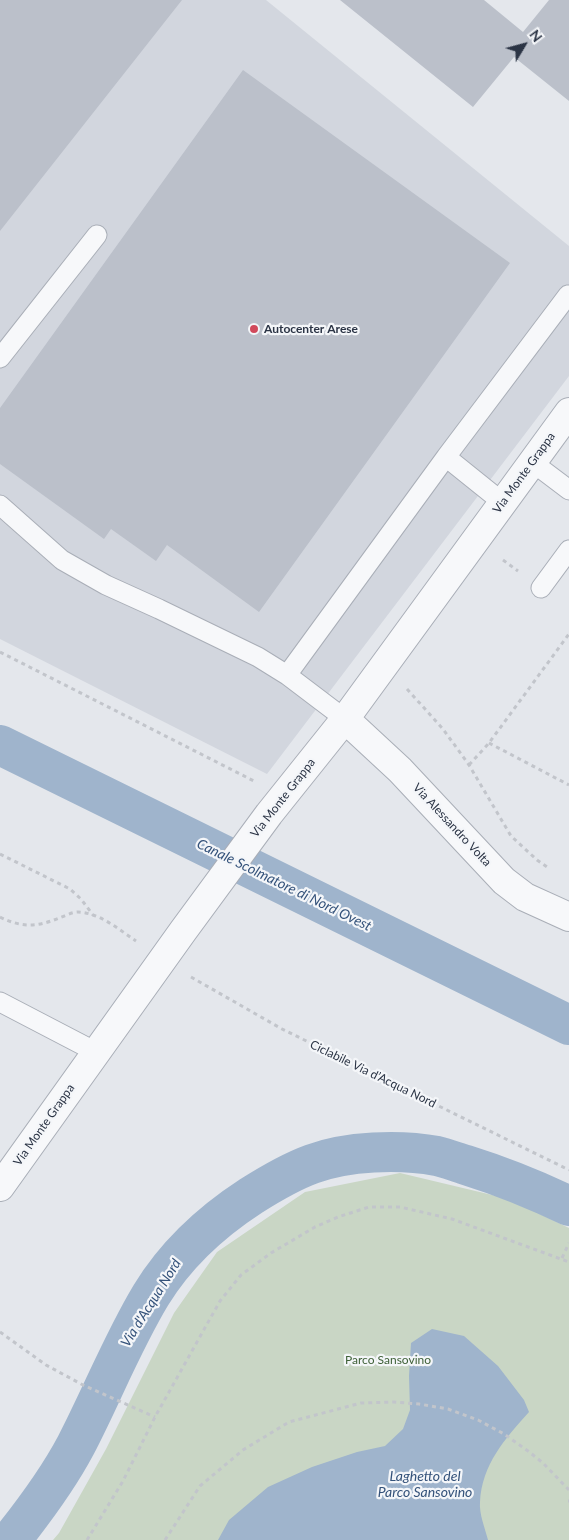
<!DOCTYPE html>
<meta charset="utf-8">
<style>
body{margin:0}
#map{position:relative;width:569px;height:1540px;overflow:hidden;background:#e4e7ec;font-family:Lato,sans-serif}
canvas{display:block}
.north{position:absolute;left:499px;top:20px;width:50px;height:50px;-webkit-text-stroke:4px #f4f6f9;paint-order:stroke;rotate:53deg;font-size:14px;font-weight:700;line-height:20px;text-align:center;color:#2b3445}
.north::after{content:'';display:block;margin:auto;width:18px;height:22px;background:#2b3445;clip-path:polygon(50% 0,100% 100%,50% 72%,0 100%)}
</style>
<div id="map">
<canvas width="569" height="1540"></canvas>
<div class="north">N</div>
</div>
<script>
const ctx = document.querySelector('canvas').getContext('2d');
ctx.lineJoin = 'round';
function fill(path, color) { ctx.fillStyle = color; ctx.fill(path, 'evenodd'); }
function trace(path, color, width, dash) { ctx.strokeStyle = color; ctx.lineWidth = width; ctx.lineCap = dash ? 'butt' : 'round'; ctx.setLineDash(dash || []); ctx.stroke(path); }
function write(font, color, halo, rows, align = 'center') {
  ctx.font = font + ' Lato,sans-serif'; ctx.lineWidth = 4.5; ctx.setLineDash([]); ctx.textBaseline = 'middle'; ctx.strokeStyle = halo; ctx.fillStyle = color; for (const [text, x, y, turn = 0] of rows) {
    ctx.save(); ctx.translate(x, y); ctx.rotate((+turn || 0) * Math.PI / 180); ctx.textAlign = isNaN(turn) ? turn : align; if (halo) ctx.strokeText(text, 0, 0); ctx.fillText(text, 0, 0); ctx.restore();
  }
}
const built = new Path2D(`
 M 0,0 L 266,0 L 569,246 L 569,376 L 267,774 L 0,639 Z`);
const green = new Path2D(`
 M 400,1173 L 509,1199 L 569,1228 L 569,1540 L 53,1540 L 59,1533 L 106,1449 L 174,1313 L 217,1252 L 305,1192 Z`);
const water = new Path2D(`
 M 432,1329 L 464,1336 L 498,1366 L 524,1400 L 529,1412 C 505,1439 482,1464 480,1502 C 479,1514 485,1528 488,1540 L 218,1540 L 229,1520 L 268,1487 L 312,1467 L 357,1452 L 385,1446 L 403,1429 L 410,1410 L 409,1376 L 411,1343 Z`);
const canal = new Path2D(`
 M 0,745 L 569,1025
 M 11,1540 C 35,1510 58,1479 76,1445 C 102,1395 122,1343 151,1295 C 176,1254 211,1222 251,1196 C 270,1184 290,1172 312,1164 C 347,1151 399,1149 437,1156 C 446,1158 456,1162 466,1165 C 501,1176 536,1190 569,1206`);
const building = new Path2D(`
 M 0,0 L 182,0 L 0,231 Z
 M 340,0 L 484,0 L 523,32 L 549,0 L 569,0 L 569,101 L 514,57 L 473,107 Z
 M 243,70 L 510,263 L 259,612 L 167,545 L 156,561 L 111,529 L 104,539 L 0,464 L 0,408 Z`);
const path = new Path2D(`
 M 503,560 L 518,571
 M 0,652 L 254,781
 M 407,689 L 443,729 L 469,765 L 511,836 L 537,860 L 550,869
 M 489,743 L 569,785
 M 469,765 L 489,743 L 569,634
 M 0,854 L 70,889 L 81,899 L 93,915
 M 0,917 C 22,928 37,927 59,918 C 65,916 72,912 78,912 C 100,913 118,929 136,941
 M 191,977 L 282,1029 L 569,1170
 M 562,1258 L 569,1243
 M 0,1332 L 46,1365 L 83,1385 L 155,1417
 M 568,1501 L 569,1501
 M 87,1540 L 123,1481 L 155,1417 L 220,1301 L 241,1275 L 271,1253 L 315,1227 L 338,1217 L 369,1207 L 400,1207 L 452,1219 L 569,1262
 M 165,1540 L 200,1486 L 243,1450 L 289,1422 L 361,1403 L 394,1402 L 419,1404 L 448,1409 L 478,1420 L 504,1434 L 528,1451 L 543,1463 L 569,1490`);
const service = new Path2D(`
 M 0,358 L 97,235
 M 532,462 L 569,490
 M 502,502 L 446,457 L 568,295 L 569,296
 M 0,505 L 62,560 L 106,585 L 159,609 L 258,657 L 287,675
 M 541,588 L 569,550
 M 345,719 L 287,675 L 446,457
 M 0,1002 L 96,1052`);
const minor = new Path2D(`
 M 345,719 L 400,770 L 504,881 L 525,897 L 569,917
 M 0,1187 L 183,931 L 269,814 L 345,719 L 569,412`);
const markers = [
 [254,329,5,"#d1495b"]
];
const poiNames = [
 ["Autocenter Arese",264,329]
];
const streetNames = [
 ["Via Monte Grappa",524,473,-54],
 ["Via Monte Grappa",283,798,-52],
 ["Via Alessandro Volta",452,825,47],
 ["Ciclabile Via d’Acqua Nord",373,1074,26],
 ["Via Monte Grappa",44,1125,-55]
];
const parkNames = [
 ["Parco Sansovino",388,1360]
];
const waterNames = [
 ["Canale Scolmatore di Nord Ovest",284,885,26],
 ["Via d'Acqua Nord",151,1303,-58],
 ["Laghetto del",425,1476],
 ["Parco Sansovino",425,1492]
];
fill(built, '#d2d6de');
fill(green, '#c9d6c5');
fill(water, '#9fb4cc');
trace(canal, '#9fb4cc', 40);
fill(building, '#bbc0ca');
trace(service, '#a9aeb7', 21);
trace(minor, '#a9aeb7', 30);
trace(path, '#c2c5cb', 3, [4, 4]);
trace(service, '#f7f8fa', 19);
trace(minor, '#f7f8fa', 28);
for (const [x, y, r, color] of markers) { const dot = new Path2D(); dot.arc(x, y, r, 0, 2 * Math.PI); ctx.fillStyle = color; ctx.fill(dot); trace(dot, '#f4f6f9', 2); }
write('bold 12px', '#2b3445', '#f4f6f9', poiNames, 'left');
write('12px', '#2b3445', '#f4f6f9', streetNames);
write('12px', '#3f6138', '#f4f6f9', parkNames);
write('italic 14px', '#34527a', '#f4f6f9', waterNames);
</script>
